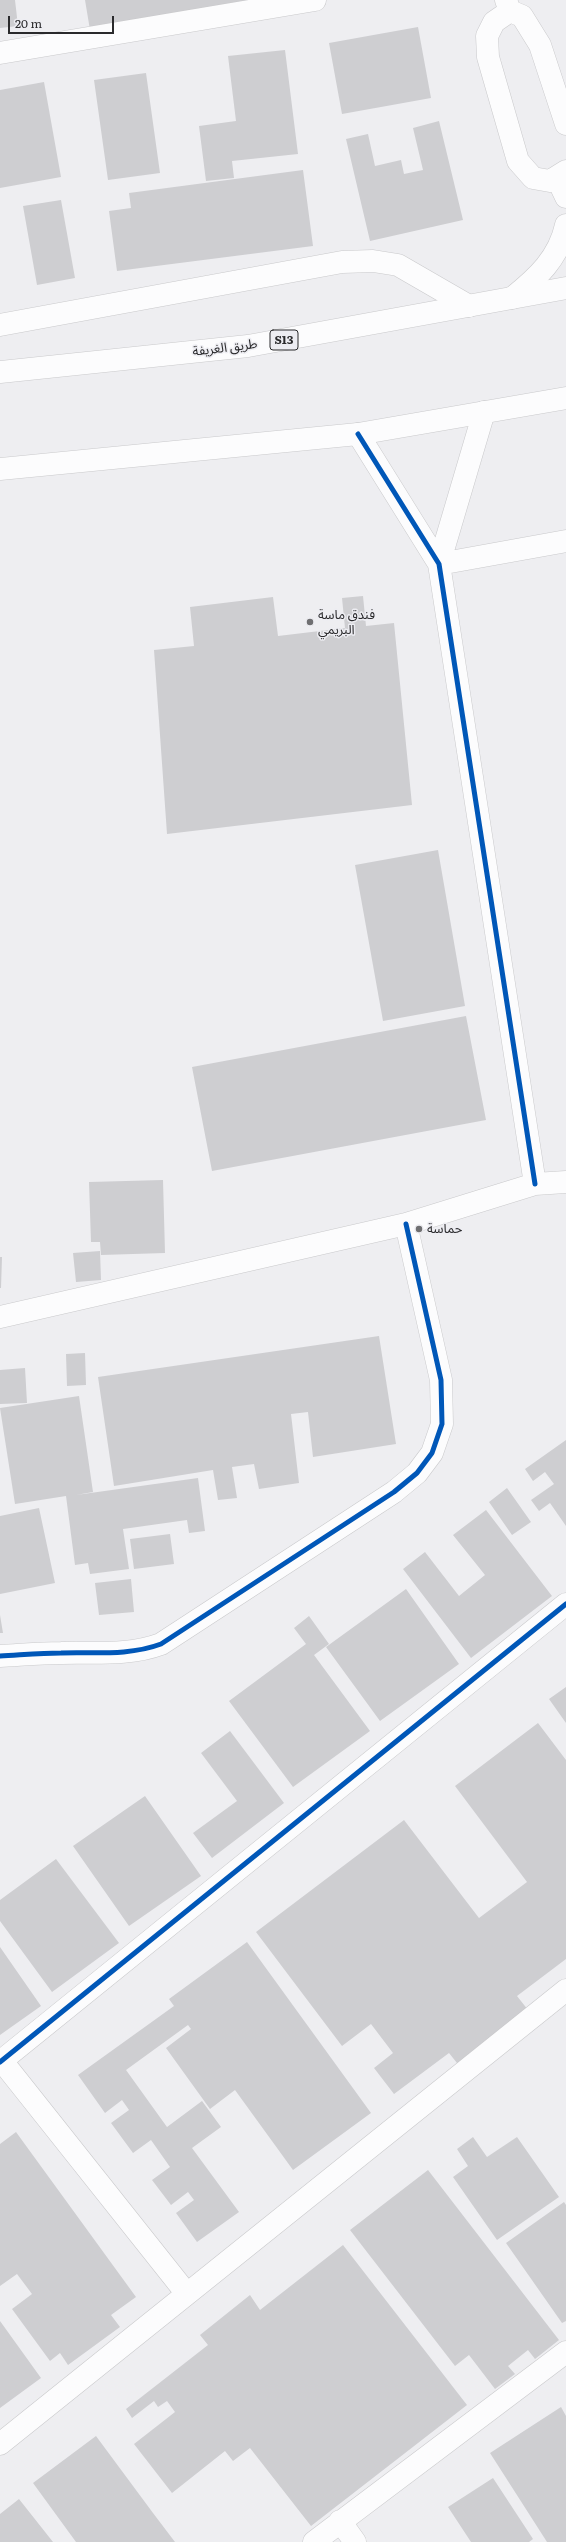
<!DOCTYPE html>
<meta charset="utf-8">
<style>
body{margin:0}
#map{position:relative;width:566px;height:2542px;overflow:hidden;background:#eeeef1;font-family:Literata,serif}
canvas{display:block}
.scale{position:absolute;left:8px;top:16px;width:106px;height:18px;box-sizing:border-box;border:2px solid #2a2a2c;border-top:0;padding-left:5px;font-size:12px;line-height:14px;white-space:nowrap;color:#2a2a2c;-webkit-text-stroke:3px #ededf2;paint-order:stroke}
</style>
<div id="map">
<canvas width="566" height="2542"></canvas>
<div class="scale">20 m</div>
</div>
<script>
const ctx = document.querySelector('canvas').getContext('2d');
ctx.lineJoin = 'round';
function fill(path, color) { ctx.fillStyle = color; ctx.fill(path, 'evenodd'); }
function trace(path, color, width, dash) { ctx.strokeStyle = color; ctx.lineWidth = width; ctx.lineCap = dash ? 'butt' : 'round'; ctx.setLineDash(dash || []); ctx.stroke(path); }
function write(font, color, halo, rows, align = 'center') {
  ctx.font = font + ' Literata,"Noto Sans Arabic",serif'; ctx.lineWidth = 3; ctx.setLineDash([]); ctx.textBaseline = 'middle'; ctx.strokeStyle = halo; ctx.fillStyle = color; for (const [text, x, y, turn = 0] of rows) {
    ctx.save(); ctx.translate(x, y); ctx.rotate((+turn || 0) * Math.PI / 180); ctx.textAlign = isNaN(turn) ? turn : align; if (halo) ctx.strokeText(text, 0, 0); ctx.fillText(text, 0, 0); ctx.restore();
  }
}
const building = new Path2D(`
 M 0,0 L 15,0 L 18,26 L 0,28 Z
 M 85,0 L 253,0 L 90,30 Z
 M 418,27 L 431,98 L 342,114 L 329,43 Z
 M 285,50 L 298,154 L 232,161 L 234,178 L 206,181 L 199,126 L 236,121 L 228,56 Z
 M 146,73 L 160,173 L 108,180 L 94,80 Z
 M 44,82 L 61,177 L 0,188 L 0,90 Z
 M 439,121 L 463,220 L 370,241 L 346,139 L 368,134 L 375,166 L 401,160 L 404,174 L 423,170 L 413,128 Z
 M 303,170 L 313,246 L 117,271 L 109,211 L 131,208 L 129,193 Z
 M 61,200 L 75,278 L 37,285 L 23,206 Z
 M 363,596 L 366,626 L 394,623 L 412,805 L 167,834 L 154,650 L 194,646 L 190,607 L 273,597 L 278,636 L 345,628 L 342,598 Z
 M 438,850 L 465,1006 L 383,1021 L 355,865 Z
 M 466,1016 L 486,1120 L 212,1171 L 192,1067 Z
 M 163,1180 L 165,1253 L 101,1255 L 100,1242 L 91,1242 L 89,1182 Z
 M 100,1251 L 101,1280 L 76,1282 L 73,1253 Z
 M 0,1257 L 2,1257 L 1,1288 L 0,1288 Z
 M 379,1336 L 396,1444 L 313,1457 L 308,1412 L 291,1414 L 299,1483 L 259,1489 L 254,1464 L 232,1467 L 237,1498 L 218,1500 L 213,1470 L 114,1486 L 98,1377 Z
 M 85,1353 L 86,1385 L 67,1386 L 66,1354 Z
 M 25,1368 L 27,1403 L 0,1404 L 0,1370 Z
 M 79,1396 L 93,1492 L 76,1495 L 198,1478 L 205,1531 L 189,1533 L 187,1520 L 123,1529 L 129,1569 L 90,1574 L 88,1563 L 75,1565 L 66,1496 L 15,1504 L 0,1408 Z
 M 566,1440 L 566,1526 L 550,1503 L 539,1511 L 531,1500 L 554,1484 L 545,1472 L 533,1481 L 525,1469 Z
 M 507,1488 L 531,1522 L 512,1535 L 489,1502 Z
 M 39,1508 L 55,1583 L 0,1594 L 0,1516 Z
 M 486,1510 L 552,1596 L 471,1658 L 403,1569 L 425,1552 L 459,1596 L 485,1575 L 453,1535 Z
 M 170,1534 L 174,1564 L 134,1569 L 130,1539 Z
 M 131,1579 L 134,1612 L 99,1615 L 95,1583 Z
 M 406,1589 L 459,1664 L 380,1721 L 326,1647 Z
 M 0,1615 L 3,1633 L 0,1633 Z
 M 309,1616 L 329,1644 L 314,1655 L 370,1731 L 293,1787 L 229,1701 L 306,1644 L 294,1628 Z
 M 566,1687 L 566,1723 L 549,1699 Z
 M 538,1723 L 566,1760 L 566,1959 L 517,1996 L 532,2015 L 461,2068 L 449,2053 L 394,2094 L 374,2068 L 393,2053 L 371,2024 L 342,2046 L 256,1932 L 404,1820 L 479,1918 L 527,1882 L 455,1786 Z
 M 230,1731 L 284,1803 L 212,1858 L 193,1833 L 237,1801 L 201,1753 Z
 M 145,1796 L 201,1876 L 129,1926 L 73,1846 Z
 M 56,1859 L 119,1943 L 52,1992 L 0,1921 L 0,1900 Z
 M 247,1942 L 371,2113 L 293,2170 L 235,2090 L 210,2109 L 166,2048 L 191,2029 L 188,2025 L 126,2070 L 167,2127 L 202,2101 L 221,2127 L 192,2148 L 239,2212 L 197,2242 L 176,2213 L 194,2200 L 188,2192 L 171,2205 L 152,2180 L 170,2167 L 151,2140 L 133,2153 L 111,2123 L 129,2110 L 122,2100 L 105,2113 L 78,2075 L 174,2006 L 169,1999 Z
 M 0,1947 L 41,2006 L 0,2035 Z
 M 16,2132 L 136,2297 L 111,2315 L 120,2327 L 68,2365 L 60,2353 L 50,2361 L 12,2309 L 32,2294 L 17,2274 L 0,2286 L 0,2144 Z
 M 473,2137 L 487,2157 L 517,2137 L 559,2197 L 497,2240 L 453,2177 L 468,2166 L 457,2149 Z
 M 428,2170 L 559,2340 L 535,2359 L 528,2350 L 508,2366 L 515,2374 L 495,2389 L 469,2355 L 455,2366 L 350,2230 Z
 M 564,2202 L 566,2205 L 566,2321 L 562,2323 L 506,2243 Z
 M 343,2245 L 467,2405 L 311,2526 L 250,2448 L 233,2461 L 225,2451 L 172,2493 L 134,2444 L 175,2412 L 167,2401 L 158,2407 L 154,2401 L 132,2418 L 126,2409 L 208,2345 L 200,2335 L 250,2295 L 260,2310 Z
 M 0,2321 L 41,2378 L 0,2408 Z
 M 561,2407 L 566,2416 L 566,2542 L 547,2542 L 490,2453 Z
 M 96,2436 L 153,2513 L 175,2542 L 76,2542 L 33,2483 Z
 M 493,2478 L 533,2539 L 529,2542 L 471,2542 L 448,2507 Z
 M 19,2499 L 53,2542 L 0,2542 L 0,2514 Z`);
const minor = new Path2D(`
 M 506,0 L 510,11 L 522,16 L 540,45 L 566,124
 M 510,11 L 494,22 L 487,36 L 488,57 L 518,161 L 533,178 L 550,181 L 566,171
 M 0,53 L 315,0
 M 557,178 L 566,197
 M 512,298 C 537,278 559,258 566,225
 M 0,325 L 342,262 L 373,261 L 398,265 L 469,306
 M 358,434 L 439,564 L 535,1184
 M 439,564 L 484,412
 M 439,564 L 566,541
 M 0,1317 L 406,1224 L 535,1184 L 566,1182
 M 0,1656 C 20,1655 41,1653 61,1653 C 95,1652 129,1656 161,1644 L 394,1492 L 417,1473 L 432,1453 L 442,1424 L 441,1380 L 406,1224
 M 2,2061 L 187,2294
 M 0,2062 L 566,1604
 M 0,2444 L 566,1990
 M 340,2521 L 355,2542
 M 314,2542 L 566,2352`);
const major = new Path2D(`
 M 0,372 L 248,346 L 566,288
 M 0,469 L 358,434 L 566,398`);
const cycleway = new Path2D(`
 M 358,434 L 439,564 L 535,1184
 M 0,1656 C 20,1655 41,1653 61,1653 C 95,1652 129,1656 161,1644 L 394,1492 L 417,1473 L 432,1453 L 442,1424 L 441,1380 L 406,1224
 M 0,2062 L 566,1604`);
const markers = [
 [310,622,4,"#6f6f71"],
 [419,1229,4,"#6f6f71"]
];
const shields = [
 [284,340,28]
];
const shieldNames = [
 ["S13",284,340]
];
const streetNames = [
 ["طريق الغريفة",225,348,-7]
];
const poiNames = [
 ["فندق ماسة",318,615],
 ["البريمي",318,630],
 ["حماسة",427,1229]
];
fill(building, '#ceced1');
trace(minor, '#c9c9cb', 23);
trace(major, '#c9c9cb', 23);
trace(minor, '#fcfcfd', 22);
trace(major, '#fcfcfd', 22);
trace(cycleway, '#0057b8', 5);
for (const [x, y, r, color] of markers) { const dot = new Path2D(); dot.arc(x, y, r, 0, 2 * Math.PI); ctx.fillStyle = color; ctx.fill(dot); trace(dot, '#ededf2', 1.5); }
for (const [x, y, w] of shields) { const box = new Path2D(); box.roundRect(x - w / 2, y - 10, w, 20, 3); ctx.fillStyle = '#ededf2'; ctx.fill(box); trace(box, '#2a2a2c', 1); }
write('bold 12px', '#2a2a2c', null, shieldNames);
write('13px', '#2a2a2c', '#ededf2', streetNames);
write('13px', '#2a2a2c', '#ededf2', poiNames, 'left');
</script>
